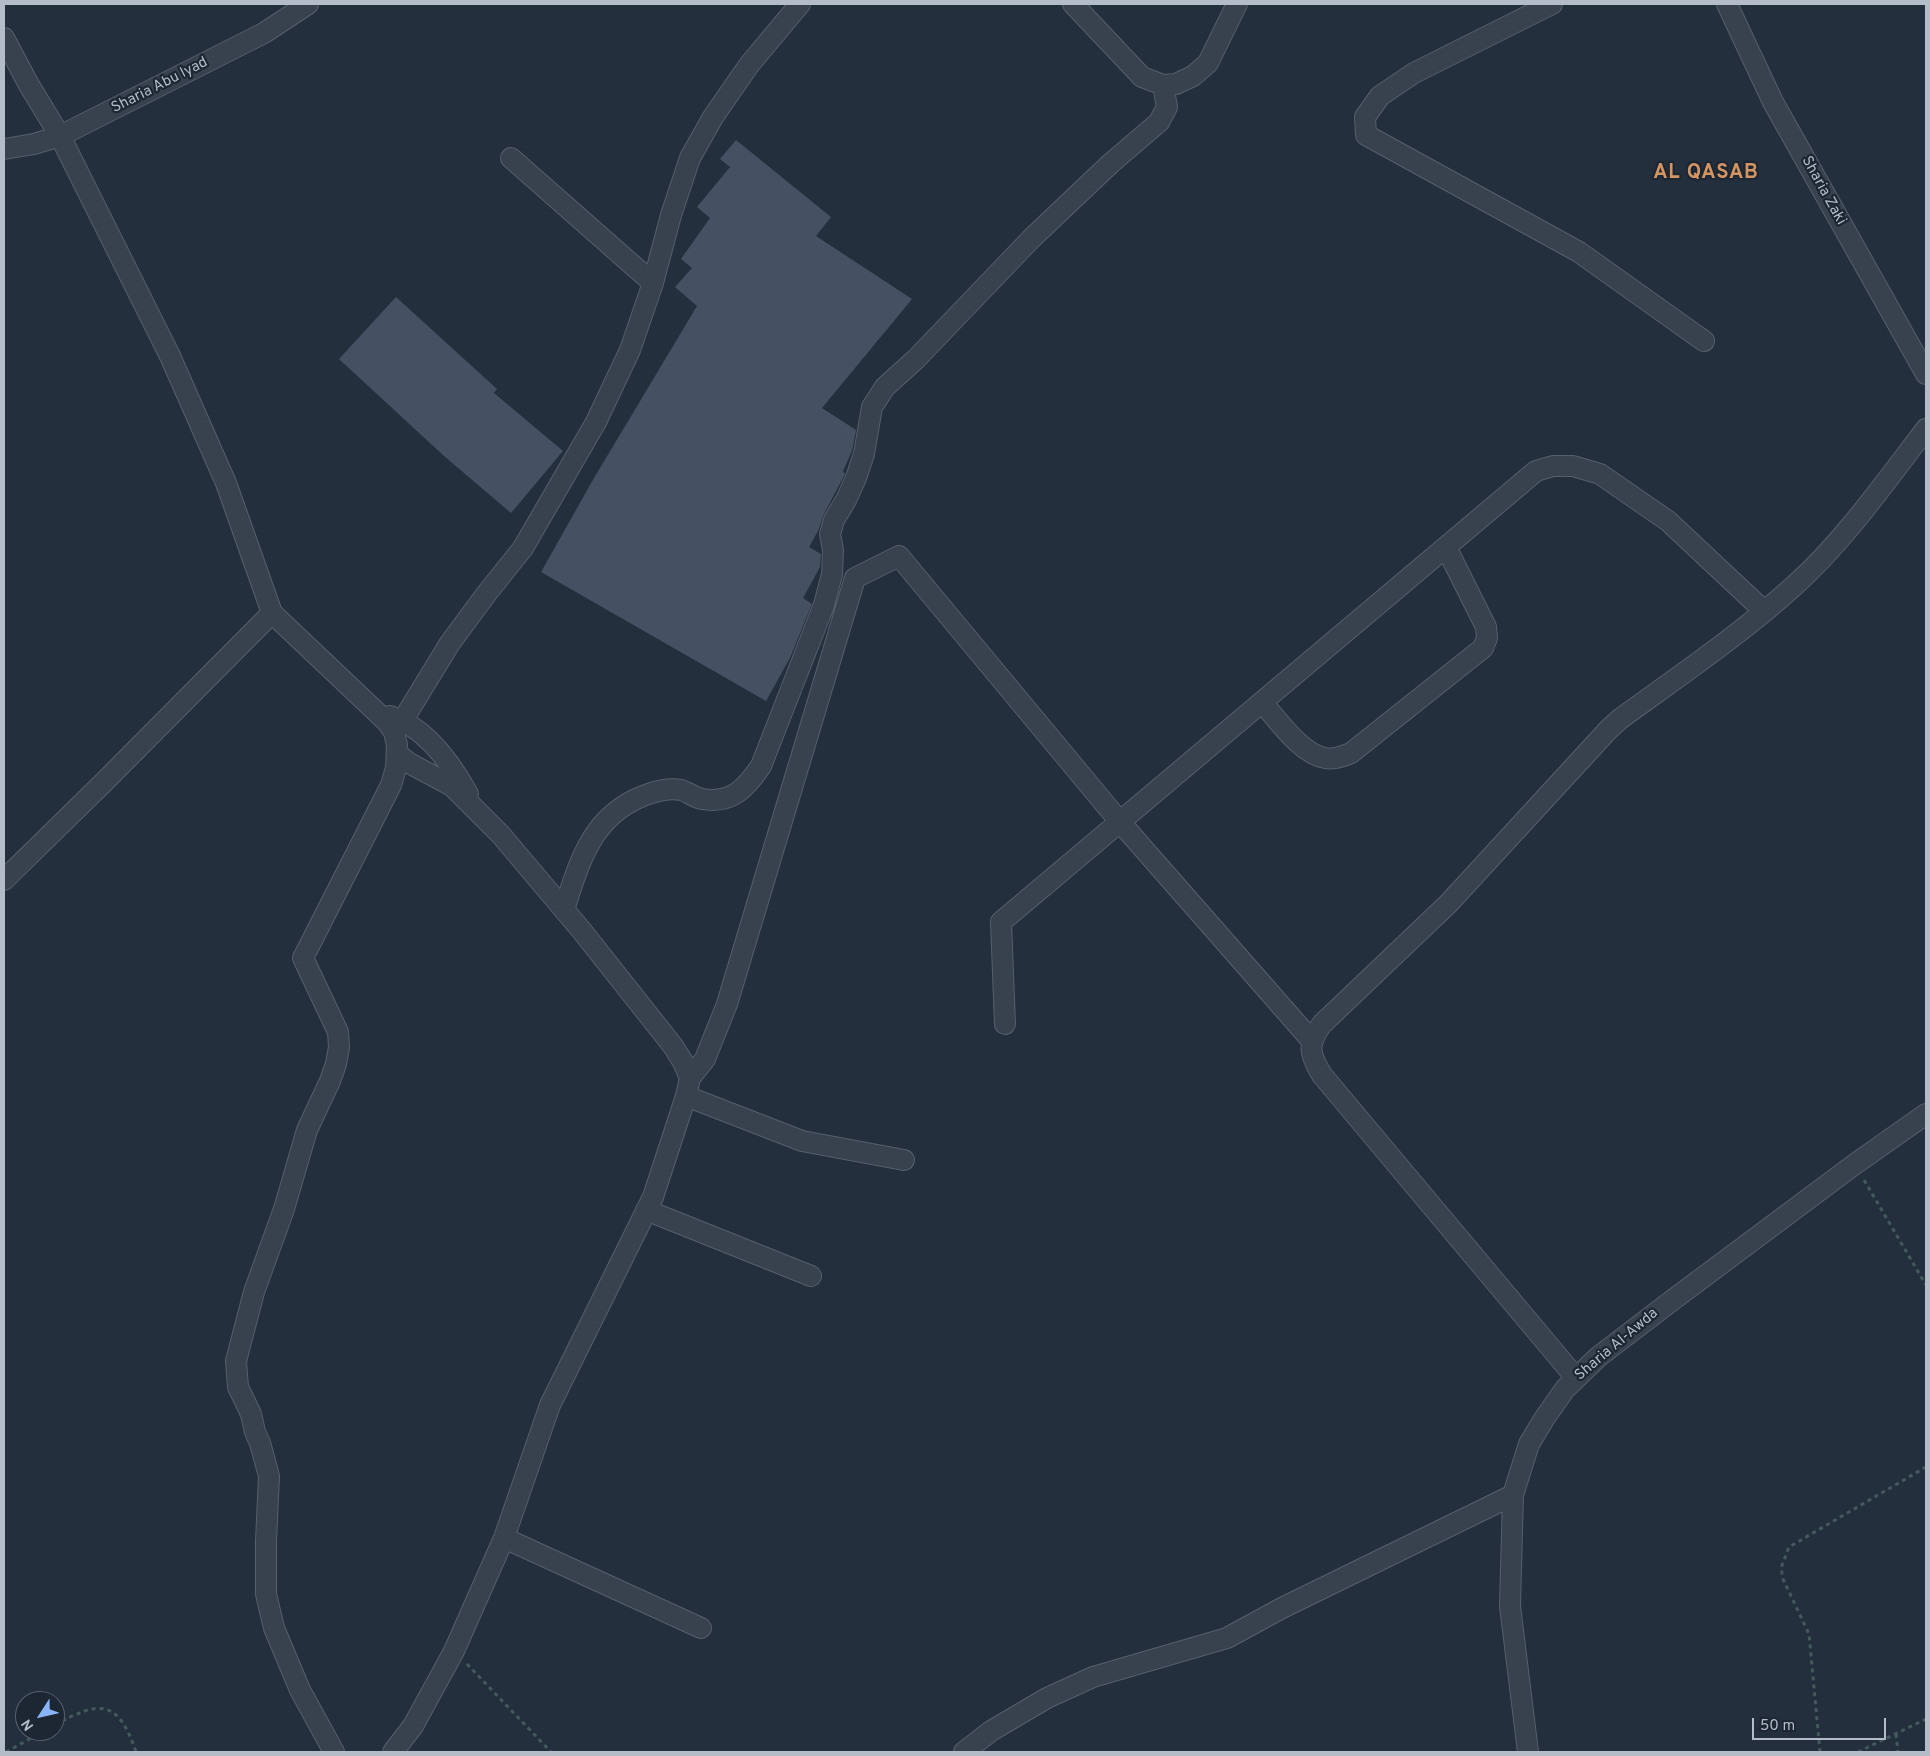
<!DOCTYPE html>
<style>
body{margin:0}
#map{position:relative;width:1930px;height:1756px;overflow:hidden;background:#242f3e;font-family:Overpass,sans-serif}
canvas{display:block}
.frame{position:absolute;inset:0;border:5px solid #b4bcc9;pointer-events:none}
.north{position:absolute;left:15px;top:1691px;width:50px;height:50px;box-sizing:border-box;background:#1d2633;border:1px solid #59626f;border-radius:50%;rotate:235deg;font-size:14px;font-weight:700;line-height:20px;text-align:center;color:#b4bcc9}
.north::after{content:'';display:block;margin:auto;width:18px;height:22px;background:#8ab4f8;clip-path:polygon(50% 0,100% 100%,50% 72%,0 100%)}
.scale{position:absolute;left:1752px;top:1718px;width:134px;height:22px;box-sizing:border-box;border:2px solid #b4bcc9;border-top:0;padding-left:6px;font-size:15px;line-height:18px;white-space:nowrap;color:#b4bcc9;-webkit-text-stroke:4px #1d2633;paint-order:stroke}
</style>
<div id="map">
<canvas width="1930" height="1756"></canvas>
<div class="frame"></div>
<div class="north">N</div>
<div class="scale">50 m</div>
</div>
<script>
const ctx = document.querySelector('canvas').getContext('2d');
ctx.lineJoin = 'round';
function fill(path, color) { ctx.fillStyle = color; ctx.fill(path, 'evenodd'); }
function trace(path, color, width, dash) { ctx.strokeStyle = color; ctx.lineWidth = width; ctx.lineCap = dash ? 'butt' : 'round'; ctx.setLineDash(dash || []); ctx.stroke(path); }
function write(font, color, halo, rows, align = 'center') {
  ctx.font = font + ' Overpass,sans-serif'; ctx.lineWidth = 4.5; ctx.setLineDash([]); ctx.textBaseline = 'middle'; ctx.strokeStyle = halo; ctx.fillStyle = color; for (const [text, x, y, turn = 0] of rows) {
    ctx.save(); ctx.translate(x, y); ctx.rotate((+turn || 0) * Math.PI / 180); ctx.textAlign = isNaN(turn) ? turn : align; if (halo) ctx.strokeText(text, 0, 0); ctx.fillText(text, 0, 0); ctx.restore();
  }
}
const building = new Path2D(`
 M 736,140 L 831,217 L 816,236 L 912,299 L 822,408 L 856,430 L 852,451 L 843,471 L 845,474 L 824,514 L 818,531 L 809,547 L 821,554 L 820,567 L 803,598 L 812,604 L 790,658 L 766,701 L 541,572 L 594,478 L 697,306 L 675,287 L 692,268 L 681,259 L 710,218 L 697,207 L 730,167 L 720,159 Z
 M 396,297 L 497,389 L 494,393 L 563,451 L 511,513 L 444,456 L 339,359 Z`);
const path = new Path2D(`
 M 1864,1180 L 1926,1285
 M 467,1664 L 551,1752
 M 55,1725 C 100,1700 118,1699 136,1752
 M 1896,1734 L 1898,1752
 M 6,1752 L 44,1731
 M 1820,1752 L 1809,1634 L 1783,1579 L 1781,1568 L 1789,1547 L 1926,1467
 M 1858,1752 L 1926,1719`);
const minor = new Path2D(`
 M 1073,4 L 1142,77 L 1163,85 L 1176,84 L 1193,76 L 1208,63 L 1237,4
 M 1552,4 L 1414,73 L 1380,96 L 1365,117 L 1366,135 L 1579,252 L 1704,341
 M 1727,4 L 1773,102 L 1926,374
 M 4,38 L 29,85 L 60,136 L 170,356 L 226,483 L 272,613 L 102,784 L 4,880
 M 4,149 L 34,144 L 60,136 L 264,33 L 308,4
 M 511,158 L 653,283
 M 272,613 L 387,722 L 394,732 L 397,745 L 396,768 L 391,785 L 303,958 L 338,1032 L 339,1047 L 336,1064 L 330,1081 L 307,1130 L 284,1209 L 254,1292 L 236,1361 L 238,1387 L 251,1414 L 255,1432 L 260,1443 L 269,1476 L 266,1541 L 266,1594 L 274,1628 L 300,1690 L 334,1752
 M 1262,702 C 1277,719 1301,754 1325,758 C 1334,760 1343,756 1351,753 L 1483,648 L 1487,638 L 1486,627 L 1446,547
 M 390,716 C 426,727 451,763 468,794
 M 403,720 L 450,643 L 487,593 L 523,548 L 596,422 L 630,350 L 653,283 L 671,215 L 690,158 L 713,117 L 749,65 L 800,4
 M 564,910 C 579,862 592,816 643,796 C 654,791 669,788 681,790 C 688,792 695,798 702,799 C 732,804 746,788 761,766 L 824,605 L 832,574 L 833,550 L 830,534 L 834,520 L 846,500 L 856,478 L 864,454 L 872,407 L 885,387 L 916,359 L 1032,238 L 1110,164 L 1159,122 L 1167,107 L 1163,85
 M 1005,1024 L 1001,922 L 1536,471 L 1553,466 L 1573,466 L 1600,474 L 1668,521 L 1764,611
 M 690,1078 L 705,1059 L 727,1004 L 855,578 L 899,556 L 1120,822 L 1312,1041
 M 686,1096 L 802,1141 L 904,1160
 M 646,1210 L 811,1276
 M 1576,1378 L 1322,1075 C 1309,1054 1307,1044 1322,1024 L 1448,904 L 1609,729 L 1620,719 C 1679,676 1740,635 1795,585 C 1844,541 1886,481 1926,429
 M 504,1538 L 701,1628
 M 393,1752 L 413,1726 L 454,1651 L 504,1538 L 550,1405 L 653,1197 L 686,1096 L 690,1078 L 683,1062 L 673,1046 L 582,931 L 501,835 L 452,786 L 409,763 L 398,754
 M 964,1752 L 991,1731 L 1047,1698 L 1093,1677 L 1227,1638 L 1282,1608 L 1513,1495
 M 1528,1752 L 1510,1606 L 1513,1495 L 1529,1444 L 1544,1419 L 1565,1389 L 1598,1357 L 1674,1299 L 1855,1164 L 1926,1114`);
const streetNames = [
 ["Sharia Abu Iyad",160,86,-27],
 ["Sharia Zaki",1823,191,61],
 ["Sharia Al-Awda",1617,1345,-40]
];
const districtNames = [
 ["AL QASAB",1706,174]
];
fill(building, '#455162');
trace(minor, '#565f6c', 22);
trace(path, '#44595c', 3, [4, 4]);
trace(minor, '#38414e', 20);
write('15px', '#b4bcc9', '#1d2633', streetNames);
ctx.letterSpacing = '1px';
write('bold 20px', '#d59563', '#1d2633', districtNames);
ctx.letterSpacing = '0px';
</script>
